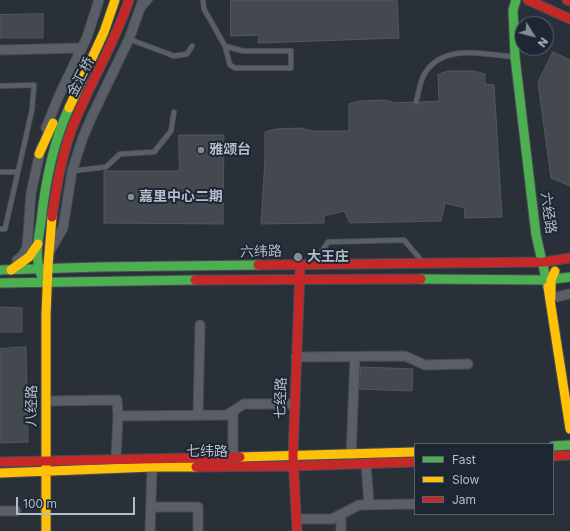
<!DOCTYPE html>
<meta charset="utf-8">
<style>
body{margin:0}
#map{position:relative;width:570px;height:531px;overflow:hidden;background:#2a3038;font-family:Inter,sans-serif}
canvas{display:block}
.legend{position:absolute;left:414px;top:443px;width:140px;height:72px;box-sizing:border-box;background:#1d2633;border:1px solid #59626f;margin:0;padding:5px 7px;list-style:none;font-size:12px;color:#b4bcc9}
.legend li{display:flex;align-items:center;gap:8px;height:20px}
.legend b{width:20px;border:1px solid #59626f}
.north{position:absolute;left:514px;top:16px;width:40px;height:40px;box-sizing:border-box;background:#1d2633;border:1px solid #59626f;border-radius:50%;rotate:126deg;font-size:11px;font-weight:700;line-height:16px;text-align:center;color:#b4bcc9}
.north::after{content:'';display:block;margin:auto;width:14px;height:18px;background:#848b96;clip-path:polygon(50% 0,100% 100%,50% 72%,0 100%)}
.scale{position:absolute;left:16px;top:497px;width:119px;height:18px;box-sizing:border-box;border:2px solid #b4bcc9;border-top:0;padding-left:5px;font-size:12px;line-height:14px;white-space:nowrap;color:#b4bcc9;-webkit-text-stroke:3px #1d2633;paint-order:stroke}
</style>
<div id="map">
<canvas width="570" height="531"></canvas>
<ul class="legend">
<li><b style="height:5px;background:#4caf50"></b>Fast</li>
<li><b style="height:5px;background:#ffc107"></b>Slow</li>
<li><b style="height:5px;background:#c62828"></b>Jam</li>
</ul>
<div class="north">N</div>
<div class="scale">100 m</div>
</div>
<script>
const ctx = document.querySelector('canvas').getContext('2d');
ctx.lineJoin = 'round';
function fill(path, color) { ctx.fillStyle = color; ctx.fill(path, 'evenodd'); }
function trace(path, color, width, dash) { ctx.strokeStyle = color; ctx.lineWidth = width; ctx.lineCap = dash ? 'butt' : 'round'; ctx.setLineDash(dash || []); ctx.stroke(path); }
function write(font, color, halo, rows, align = 'center') {
  ctx.font = font + ' Inter,"Noto Sans SC",sans-serif'; ctx.lineWidth = 4; ctx.setLineDash([]); ctx.textBaseline = 'middle'; ctx.strokeStyle = halo; ctx.fillStyle = color; for (const [text, x, y, turn = 0] of rows) {
    ctx.save(); ctx.translate(x, y); ctx.rotate((+turn || 0) * Math.PI / 180); ctx.textAlign = isNaN(turn) ? turn : align; if (halo) ctx.strokeText(text, 0, 0); ctx.fillText(text, 0, 0); ctx.restore();
  }
}
const building = new Path2D(`
 M 231,0 L 397,0 L 399,38 L 258,43 L 259,35 L 231,36 Z
 M 43,14 L 43,38 L 0,38 L 0,15 Z
 M 553,52 L 570,60 L 570,186 L 551,178 L 538,83 Z
 M 448,71 L 474,71 L 485,74 L 485,84 L 494,85 L 502,217 L 464,218 L 465,208 L 445,203 L 441,221 L 350,223 L 344,211 L 324,216 L 324,223 L 261,224 L 265,159 L 265,132 L 275,129 L 301,128 L 312,131 L 349,131 L 349,104 L 359,101 L 385,100 L 396,103 L 412,102 L 414,105 L 416,106 L 420,102 L 439,101 L 438,75 Z
 M 179,135 L 224,135 L 223,224 L 104,223 L 104,171 L 179,171 Z
 M 0,307 L 22,308 L 22,332 L 0,332 Z
 M 26,347 L 28,442 L 0,443 L 0,349 Z
 M 361,367 L 413,369 L 412,391 L 360,389 Z`);
const lane = new Path2D(`
 M 203,0 L 204,9 L 225,46 L 230,65 L 235,68 L 291,68 L 291,51 L 243,51 L 225,46
 M 143,8 L 150,0
 M 129,39 L 174,56 L 187,54 L 192,46
 M 0,86 L 34,85 L 32,110 L 5,229 L 0,229
 M 416,102 C 419,93 420,80 425,73 C 444,43 484,54 513,57
 M 72,171 L 106,167 L 120,154 L 154,152 L 171,131 L 174,112
 M 0,172 L 17,172
 M 315,262 L 328,242 L 404,240 L 421,260`);
const street = new Path2D(`
 M 0,50 L 82,48
 M 46,128 L 58,98 L 87,37 L 99,0
 M 51,249 L 63,228 L 72,171 L 83,137 L 93,114 L 129,39 L 143,0
 M 17,260 L 22,256 L 27,248 L 31,193 L 41,148
 M 551,298 L 570,294
 M 296,357 L 405,356 L 425,365 L 468,364
 M 46,401 L 117,400 L 118,416
 M 198,415 L 200,325
 M 351,455 L 355,357
 M 233,456 L 233,411
 M 116,458 L 118,416 L 227,415 L 244,404 L 294,404
 M 366,464 L 369,505
 M 151,507 L 198,507 L 198,531
 M 0,511 L 16,511
 M 341,514 L 341,531
 M 297,519 L 332,519 L 359,505 L 415,504
 M 150,531 L 152,467`);
const fast = new Path2D(`
 M 516,0 L 513,10 L 515,57 L 536,235 L 548,287
 M 0,270 L 98,267 L 258,265
 M 42,277 C 34,260 38,240 41,222 C 45,183 52,145 69,108
 M 421,279 L 547,280 L 570,277
 M 0,283 L 195,280
 M 553,446 L 570,445`);
const slow = new Path2D(`
 M 69,108 L 104,32 L 115,0
 M 39,154 L 53,123
 M 11,270 L 29,257 L 38,244
 M 548,287 L 570,429
 M 551,298 L 551,280 L 555,271
 M 240,457 L 415,452
 M 0,473 L 152,467 L 196,467
 M 46,531 L 46,315 L 48,266 L 52,217`);
const jam = new Path2D(`
 M 528,0 L 570,19
 M 567,0 L 570,1
 M 52,217 C 56,188 61,159 71,131 C 88,86 114,45 129,0
 M 258,265 L 544,262 L 570,258
 M 195,280 L 421,279
 M 553,456 L 570,455
 M 0,462 L 240,457
 M 196,467 L 293,466 L 415,462
 M 297,531 L 293,456 L 300,269`);
const markers = [
 [201,150,4,"#848b96"],
 [131,197,4,"#848b96"],
 [298,257,5,"#848b96"]
];
const streetNames = [
 ["金汇桥",81,77,-63],
 ["六经路",548,213,82],
 ["六纬路",261,252,-1],
 ["七经路",281,398,-88],
 ["八经路",32,406,-89],
 ["七纬路",207,452]
];
const poiNames = [
 ["雅颂台",209,150],
 ["嘉里中心二期",139,197],
 ["大王庄",307,257]
];
fill(building, '#444950');
trace(building, '#52575f', 1);
trace(lane, '#484c53', 6);
trace(street, '#484c53', 11);
trace(fast, '#484c53', 11);
trace(slow, '#484c53', 11);
trace(jam, '#484c53', 11);
trace(lane, '#5a5e66', 4.5);
trace(street, '#5a5e66', 9);
trace(fast, '#4caf50', 9);
trace(slow, '#ffc107', 9);
trace(jam, '#c62828', 9);
for (const [x, y, r, color] of markers) { const dot = new Path2D(); dot.arc(x, y, r, 0, 2 * Math.PI); ctx.fillStyle = color; ctx.fill(dot); trace(dot, '#1d2633', 1.5); }
write('14px', '#b4bcc9', '#1d2633', streetNames);
write('bold 14px', '#b4bcc9', '#1d2633', poiNames, 'left');
</script>
